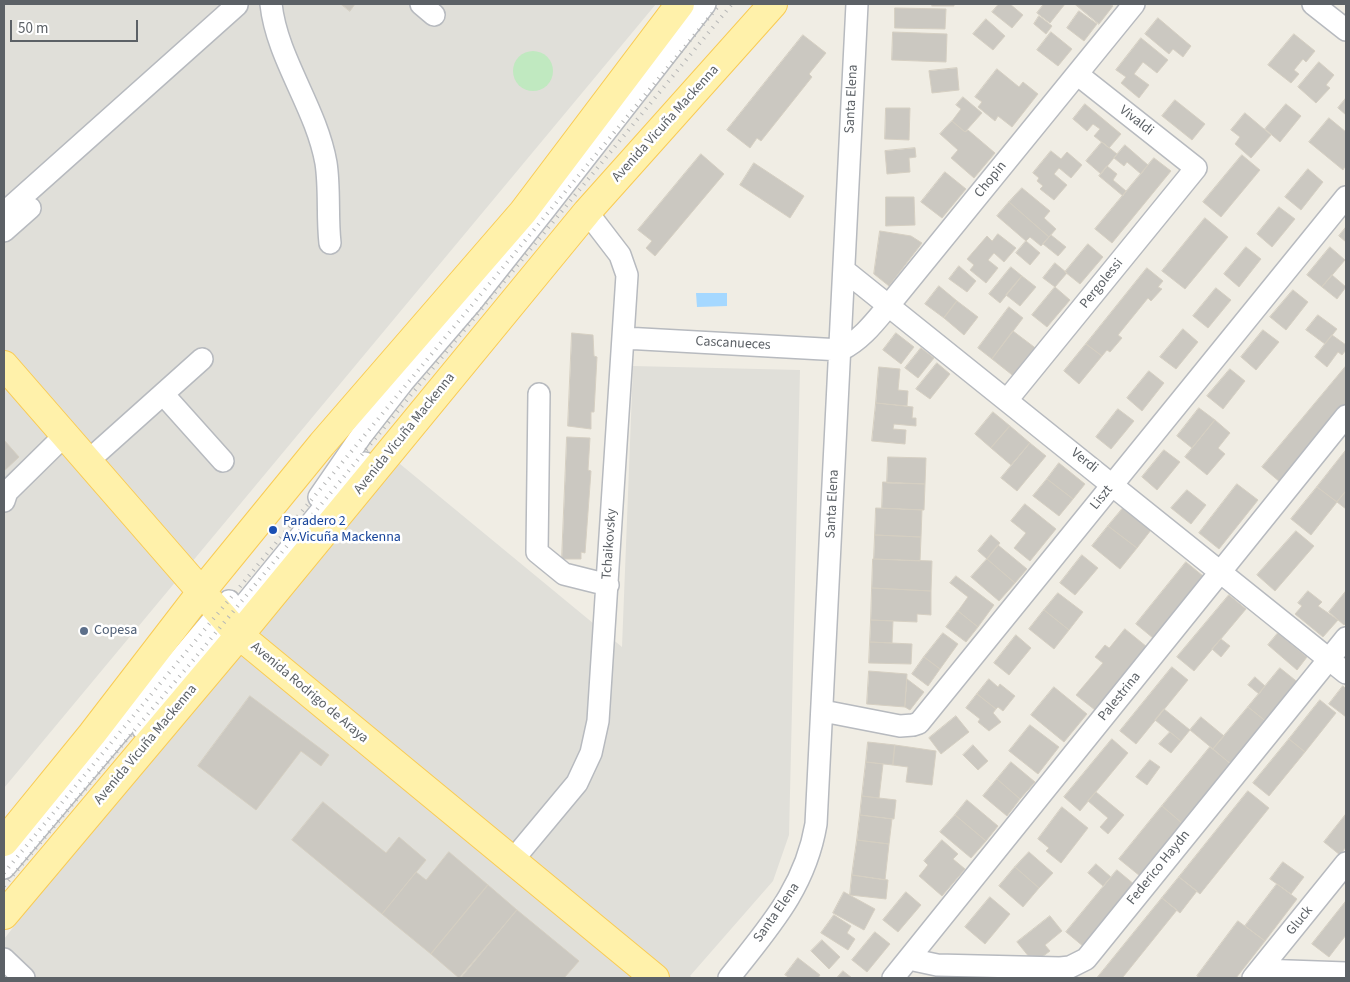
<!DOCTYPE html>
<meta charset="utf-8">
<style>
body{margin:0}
#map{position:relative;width:1350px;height:982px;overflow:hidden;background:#f0ede4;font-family:"Source Sans 3",sans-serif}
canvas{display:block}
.frame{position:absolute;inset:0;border:5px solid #5c6166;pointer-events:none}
.scale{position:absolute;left:10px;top:20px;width:128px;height:22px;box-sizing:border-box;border:2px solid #5c6166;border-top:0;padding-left:6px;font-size:15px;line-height:18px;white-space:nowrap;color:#5c6166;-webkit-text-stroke:4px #fff;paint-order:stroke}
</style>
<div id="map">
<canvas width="1350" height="982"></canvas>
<div class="frame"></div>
<div class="scale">50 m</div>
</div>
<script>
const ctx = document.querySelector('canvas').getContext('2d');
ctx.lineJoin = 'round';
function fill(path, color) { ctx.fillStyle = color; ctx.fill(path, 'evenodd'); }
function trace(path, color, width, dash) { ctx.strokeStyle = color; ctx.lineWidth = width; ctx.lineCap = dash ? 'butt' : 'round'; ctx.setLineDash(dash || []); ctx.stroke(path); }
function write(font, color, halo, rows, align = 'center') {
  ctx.font = font + ' "Source Sans 3",sans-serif'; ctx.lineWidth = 5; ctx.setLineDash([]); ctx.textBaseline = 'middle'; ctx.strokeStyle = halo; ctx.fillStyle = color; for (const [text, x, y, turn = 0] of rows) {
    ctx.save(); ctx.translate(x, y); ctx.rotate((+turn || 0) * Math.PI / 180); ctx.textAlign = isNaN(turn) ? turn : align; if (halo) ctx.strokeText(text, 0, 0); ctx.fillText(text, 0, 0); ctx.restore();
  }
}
const industrial = new Path2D(`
 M 4,4 L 656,4 L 4,788 Z
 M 633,366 L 800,370 L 789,835 L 773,881 L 690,976 L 693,978 L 4,978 L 4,939 L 246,634 L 394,459 L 622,647 Z`);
const green = new Path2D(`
 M513 71a20 20 0 1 1 40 0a20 20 0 1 1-40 0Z`);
const water = new Path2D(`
 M 696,293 L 727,293 L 727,306 L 697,307 Z`);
const building = new Path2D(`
 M 341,4 L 355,4 L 350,11 Z
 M 933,4 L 954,4 L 954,6 L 932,6 Z
 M 999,4 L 1010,4 L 1023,15 L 1012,28 L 992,12 Z
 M 1044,4 L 1065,4 L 1050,23 L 1037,13 Z
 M 1075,4 L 1110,4 L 1113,6 L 1099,24 Z
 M 895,8 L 946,9 L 945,29 L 895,28 Z
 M 1079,11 L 1097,24 L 1084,41 L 1067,28 Z
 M 1039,16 L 1052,26 L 1046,34 L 1034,24 Z
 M 1158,18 L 1191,46 L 1183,57 L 1173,49 L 1169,54 L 1145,34 Z
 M 986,19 L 1005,36 L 993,50 L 973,34 Z
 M 893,32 L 947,34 L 946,62 L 892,60 Z
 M 1051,32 L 1072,49 L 1058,66 L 1037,50 Z
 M 1294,34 L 1315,51 L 1306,62 L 1303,59 L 1294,70 L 1299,74 L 1291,83 L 1268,65 Z
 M 803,35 L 826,53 L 809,74 L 812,77 L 761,141 L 757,138 L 750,148 L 727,130 Z
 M 1141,38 L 1168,60 L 1157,73 L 1143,62 L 1134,74 L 1149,85 L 1139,98 L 1121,83 L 1126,77 L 1116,70 Z
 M 1319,62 L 1334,75 L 1326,85 L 1330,88 L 1316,103 L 1298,87 Z
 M 957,68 L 959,90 L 932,93 L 929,71 Z
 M 997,69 L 1019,87 L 1023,82 L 1038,94 L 1012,127 L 998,116 L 995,121 L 978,107 L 982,102 L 975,97 Z
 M 963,97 L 982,113 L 965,132 L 952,121 L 961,109 L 956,105 Z
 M 1346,98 L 1346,115 L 1338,108 Z
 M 1175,100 L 1205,124 L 1192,140 L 1162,116 Z
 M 1085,104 L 1121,134 L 1109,148 L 1094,136 L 1100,129 L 1093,124 L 1087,131 L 1073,119 Z
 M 1286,104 L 1301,116 L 1280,142 L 1265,129 Z
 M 886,108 L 910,108 L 909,140 L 885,139 Z
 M 1245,113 L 1271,135 L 1251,158 L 1235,144 L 1240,137 L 1231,130 Z
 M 1329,118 L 1346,132 L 1346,165 L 1343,170 L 1309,142 Z
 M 952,121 L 965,132 L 968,130 L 995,153 L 974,178 L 951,158 L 958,150 L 940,134 Z
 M 1102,142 L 1117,154 L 1101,174 L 1086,161 Z
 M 1125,145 L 1148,165 L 1141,174 L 1127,162 L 1124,166 L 1114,158 Z
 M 915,148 L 916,157 L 909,158 L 910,172 L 887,174 L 885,151 Z
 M 1051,151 L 1061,159 L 1067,152 L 1082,165 L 1071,178 L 1059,168 L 1054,174 L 1067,185 L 1054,200 L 1040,189 L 1043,186 L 1037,181 L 1039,178 L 1033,173 Z
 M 701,154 L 724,174 L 655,256 L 646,248 L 652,241 L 638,230 Z
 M 1242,155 L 1260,170 L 1221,217 L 1203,202 Z
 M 1154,158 L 1171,171 L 1112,243 L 1095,229 Z
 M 754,163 L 804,196 L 790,218 L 740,185 Z
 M 1107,166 L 1117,174 L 1113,180 L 1126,191 L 1123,196 L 1099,176 Z
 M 1308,169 L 1323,182 L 1301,210 L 1285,197 Z
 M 945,172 L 966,189 L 942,218 L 921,202 Z
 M 1022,188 L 1050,211 L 1044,218 L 1056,229 L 1049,237 L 1009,202 Z
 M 886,197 L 914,197 L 915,225 L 886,226 Z
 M 1009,202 L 1049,237 L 1041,246 L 1030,237 L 1026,241 L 997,216 Z
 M 1279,207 L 1295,219 L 1272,247 L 1257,234 Z
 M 1205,218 L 1228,237 L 1185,289 L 1162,271 Z
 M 1346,227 L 1346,242 L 1339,236 Z
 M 880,231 L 911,236 L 922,243 L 889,286 L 874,274 Z
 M 998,234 L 1016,248 L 1004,262 L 994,253 L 988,260 L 998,268 L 986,283 L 970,270 L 974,265 L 967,259 L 987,236 L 992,241 Z
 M 1051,235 L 1066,247 L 1058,256 L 1043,244 Z
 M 1026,241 L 1040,253 L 1030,265 L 1016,253 Z
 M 1088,244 L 1103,257 L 1080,284 L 1065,272 Z
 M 1246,247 L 1261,259 L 1239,287 L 1224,274 Z
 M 1330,247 L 1345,260 L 1322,287 L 1307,275 Z
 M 1055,263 L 1067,273 L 1055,287 L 1043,278 Z
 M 959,266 L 976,281 L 967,292 L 949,279 Z
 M 1011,267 L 1022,276 L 1000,303 L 989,294 Z
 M 1147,268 L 1163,281 L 1158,287 L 1162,289 L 1151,301 L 1148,298 L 1118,335 L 1122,338 L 1110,352 L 1107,350 L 1102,356 L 1086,344 Z
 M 1332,275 L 1346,287 L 1337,299 L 1322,287 Z
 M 1022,276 L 1036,287 L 1020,306 L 1006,295 Z
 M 939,286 L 957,301 L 944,318 L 925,304 Z
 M 1055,287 L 1070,300 L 1047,327 L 1032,315 Z
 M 1216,288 L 1231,300 L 1208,328 L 1193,316 Z
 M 1293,290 L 1308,302 L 1286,330 L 1270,317 Z
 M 957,301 L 978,317 L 964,335 L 944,318 Z
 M 1009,307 L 1023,318 L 992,359 L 978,348 Z
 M 1318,315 L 1337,329 L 1325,344 L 1306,330 Z
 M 1183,329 L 1198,342 L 1176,369 L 1160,357 Z
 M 1263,330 L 1279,342 L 1256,370 L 1241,357 Z
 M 1013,331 L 1038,350 L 1016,378 L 992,359 Z
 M 572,333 L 593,335 L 594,356 L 597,357 L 594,412 L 591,412 L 591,429 L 568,426 Z
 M 896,333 L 914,347 L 901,364 L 883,350 Z
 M 1332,335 L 1346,345 L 1346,350 L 1342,355 L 1338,352 L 1327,367 L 1315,357 Z
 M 1086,344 L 1102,356 L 1079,384 L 1064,371 Z
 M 921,348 L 934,358 L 918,378 L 905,368 Z
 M 937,363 L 950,374 L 930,399 L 916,389 Z
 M 1346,366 L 1346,403 L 1280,482 L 1262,467 Z
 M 879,367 L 900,369 L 898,390 L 908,391 L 907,406 L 876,403 Z
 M 1230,369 L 1245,381 L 1223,409 L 1207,396 Z
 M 1149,371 L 1164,383 L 1142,411 L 1127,398 Z
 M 876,403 L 913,407 L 912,418 L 916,418 L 916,426 L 894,424 L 893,429 L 906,430 L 905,444 L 872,441 Z
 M 1199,408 L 1215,420 L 1192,448 L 1177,436 Z
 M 1118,409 L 1134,421 L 1111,449 L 1096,437 Z
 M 993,412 L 1010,426 L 991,448 L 975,434 Z
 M 1215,420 L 1230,433 L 1218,448 L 1225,454 L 1207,475 L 1185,457 Z
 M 1010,426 L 1030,443 L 1011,465 L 991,448 Z
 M 567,437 L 590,438 L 588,470 L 591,471 L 585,553 L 581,552 L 581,559 L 562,559 Z
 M 4,440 L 19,457 L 4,471 Z
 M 1030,443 L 1046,456 L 1017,491 L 1001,478 Z
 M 1164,450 L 1180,462 L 1157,490 L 1142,477 Z
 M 1346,450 L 1346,491 L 1337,502 L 1317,487 Z
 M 888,457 L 926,458 L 925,484 L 887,483 Z
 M 1059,463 L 1085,484 L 1073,499 L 1047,479 Z
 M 1047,479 L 1073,499 L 1059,516 L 1033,496 Z
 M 883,482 L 925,484 L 924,510 L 882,508 Z
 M 1237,484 L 1258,500 L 1219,549 L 1199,533 Z
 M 1317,487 L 1337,502 L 1311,535 L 1291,519 Z
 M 1187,490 L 1206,505 L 1191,524 L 1171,508 Z
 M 1346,491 L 1346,509 L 1337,502 Z
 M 1025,504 L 1056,529 L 1030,561 L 1014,548 L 1026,533 L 1011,521 Z
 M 876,508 L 922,510 L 921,537 L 875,535 Z
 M 1123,508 L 1151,530 L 1137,548 L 1108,526 Z
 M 1108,526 L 1137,548 L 1120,569 L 1092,546 Z
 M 1296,531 L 1314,546 L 1275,591 L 1257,575 Z
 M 875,535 L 921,537 L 920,561 L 874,559 Z
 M 991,535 L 1000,543 L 987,559 L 978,551 Z
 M 998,545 L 1027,569 L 1015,583 L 987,559 Z
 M 1082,555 L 1098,568 L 1075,595 L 1060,583 Z
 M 873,559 L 932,561 L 931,591 L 872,588 Z
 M 987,559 L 1015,583 L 999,601 L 971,577 Z
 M 1186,562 L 1203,576 L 1153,638 L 1136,624 Z
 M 956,576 L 994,605 L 978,627 L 958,611 L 968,597 L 950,583 Z
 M 872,588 L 931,591 L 931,615 L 917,614 L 917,622 L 871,620 Z
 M 1308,591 L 1322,602 L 1318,606 L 1338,620 L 1323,637 L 1295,614 L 1302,606 L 1298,603 Z
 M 1346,591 L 1346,623 L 1344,625 L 1329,612 Z
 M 1058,593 L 1083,612 L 1069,630 L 1044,610 Z
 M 1229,595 L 1246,609 L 1194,671 L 1177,657 Z
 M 1044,610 L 1069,630 L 1054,649 L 1029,629 Z
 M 958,611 L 978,627 L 966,642 L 946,627 Z
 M 871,620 L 893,621 L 892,643 L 870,642 Z
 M 1125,629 L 1147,647 L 1095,710 L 1076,695 L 1103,663 L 1095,657 L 1105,645 L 1109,648 Z
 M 943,633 L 958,644 L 940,669 L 924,657 Z
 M 1278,633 L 1307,657 L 1297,670 L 1268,645 Z
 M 1016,635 L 1031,648 L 1009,675 L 994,663 Z
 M 1221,639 L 1230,646 L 1221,657 L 1212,649 Z
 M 870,642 L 912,644 L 911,664 L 869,663 Z
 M 924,657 L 940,669 L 928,686 L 912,674 Z
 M 1172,667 L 1188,680 L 1136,744 L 1120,731 Z
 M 1280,668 L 1300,684 L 1268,723 L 1248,707 Z
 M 869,671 L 907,674 L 905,707 L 867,704 Z
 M 1255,677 L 1265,686 L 1259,694 L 1248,685 Z
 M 907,679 L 924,692 L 910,710 L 905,707 Z
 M 989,679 L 998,687 L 1000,684 L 1015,696 L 1003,711 L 998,707 L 996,709 L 977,694 Z
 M 1343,686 L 1346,689 L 1346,717 L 1329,704 Z
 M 1054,687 L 1087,714 L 1064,742 L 1031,715 Z
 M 977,694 L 996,709 L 993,713 L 1001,722 L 989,731 L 978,722 L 980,719 L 966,708 Z
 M 250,696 L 329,755 L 321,766 L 301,751 L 256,810 L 198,766 Z
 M 1320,700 L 1336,713 L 1305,752 L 1289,739 Z
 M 1248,707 L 1268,723 L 1233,766 L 1213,749 Z
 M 1164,709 L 1190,730 L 1181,741 L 1155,720 Z
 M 956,716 L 969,732 L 941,754 L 929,738 Z
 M 1201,717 L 1224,736 L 1213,749 L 1190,730 Z
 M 1030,725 L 1059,747 L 1038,774 L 1009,751 Z
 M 1170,732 L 1181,741 L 1171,753 L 1159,744 Z
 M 1112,739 L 1128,753 L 1080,811 L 1064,797 Z
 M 1289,739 L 1305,752 L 1269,796 L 1253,783 Z
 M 868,742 L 895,745 L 893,765 L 866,762 Z
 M 895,745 L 936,751 L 932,785 L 906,782 L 908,767 L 893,765 Z
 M 973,745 L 988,761 L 978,770 L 963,755 Z
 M 1210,747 L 1231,764 L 1183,824 L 1162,806 Z
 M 1150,760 L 1160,767 L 1147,785 L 1136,777 Z
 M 866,762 L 883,764 L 879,798 L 862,796 Z
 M 1011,762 L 1035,782 L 1020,799 L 997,779 Z
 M 997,779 L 1020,799 L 1007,816 L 983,796 Z
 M 1248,791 L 1269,808 L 1200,894 L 1179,877 Z
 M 1096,792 L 1124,815 L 1108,834 L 1100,827 L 1108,818 L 1088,801 Z
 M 862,796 L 896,800 L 894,819 L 860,815 Z
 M 967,800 L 998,826 L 986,841 L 955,815 Z
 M 323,802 L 386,853 L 399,837 L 426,860 L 382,914 L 292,840 Z
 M 1162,806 L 1183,824 L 1140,876 L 1119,859 Z
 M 1062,807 L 1088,828 L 1061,863 L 1046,851 L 1049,848 L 1038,839 Z
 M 1346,814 L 1346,847 L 1340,855 L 1324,842 Z
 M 860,815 L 892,819 L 889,844 L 857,840 Z
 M 955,815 L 986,841 L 971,858 L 940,832 Z
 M 857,840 L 889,844 L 885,880 L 852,875 Z
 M 942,840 L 958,854 L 953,859 L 965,869 L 942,896 L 919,876 L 928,865 L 924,861 Z
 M 449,852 L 488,885 L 431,954 L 382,914 L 416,872 L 426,880 Z
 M 1029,852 L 1053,873 L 1039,888 L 1015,867 Z
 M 1283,862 L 1304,877 L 1291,894 L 1270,879 Z
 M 1096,864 L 1111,877 L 1103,886 L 1088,873 Z
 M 1015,867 L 1039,888 L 1023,907 L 999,886 Z
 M 1117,870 L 1135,885 L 1084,947 L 1066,932 Z
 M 852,875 L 888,880 L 886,899 L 850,895 Z
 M 1179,877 L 1197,891 L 1180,913 L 1162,898 Z
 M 1277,884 L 1297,899 L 1265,941 L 1245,926 Z
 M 488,885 L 517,910 L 459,978 L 431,954 Z
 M 844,892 L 875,909 L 864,930 L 833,913 Z
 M 906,892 L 921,905 L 898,932 L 883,920 Z
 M 990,897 L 1010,914 L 985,944 L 965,927 Z
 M 1162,898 L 1177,910 L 1123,977 L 1125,978 L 1097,978 Z
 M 1346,901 L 1346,935 L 1329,957 L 1312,944 Z
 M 517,910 L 579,961 L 564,978 L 461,978 Z
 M 834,915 L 851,926 L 847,933 L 855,939 L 848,950 L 821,933 Z
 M 1050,916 L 1062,931 L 1045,945 L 1050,951 L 1034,963 L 1017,942 Z
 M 1238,921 L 1265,941 L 1236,978 L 1200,978 L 1197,976 Z
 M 875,932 L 890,944 L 867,972 L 852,960 Z
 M 822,940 L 840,957 L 829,969 L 811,951 Z
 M 798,958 L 820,975 L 818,978 L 790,978 L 785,975 Z
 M 843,971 L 852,978 L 837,978 Z`);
const minor = new Path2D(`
 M 271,4 C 277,59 316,107 326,163 C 330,189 327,217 330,243
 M 421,4 L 434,15
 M 1313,4 L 1346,30
 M 4,213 L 237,5
 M 4,231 L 30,208
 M 844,270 L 1346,673
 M 624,338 L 841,350 C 862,339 874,323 889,305 L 1134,4
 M 163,394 L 223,461
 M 539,394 L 537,552 L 564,574 L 608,585
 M 1007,400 L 1196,168 L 1077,74
 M 88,461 L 202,359
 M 319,497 L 361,436 L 403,382 L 470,304 L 546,208 L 705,4
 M 4,501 L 7,492 L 65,435
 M 823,711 L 900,726 L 913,725 L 919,723 L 1346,197
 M 143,729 L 326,505 L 365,463
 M 512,861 L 577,783 L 591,753 L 598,721 L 627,275 L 620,255 L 587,212
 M 4,868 L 229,601
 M 4,959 L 24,978
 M 909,959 L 937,965 L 1060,968 L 1070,967 L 1086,959 L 1346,638
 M 1260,970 L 1346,973
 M 729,978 C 768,928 805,889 816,824 L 857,4
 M 893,978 L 1346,416
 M 1253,978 L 1346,863`);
const major = new Path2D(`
 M 4,365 L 239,635 L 655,978
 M 4,842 L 92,734 L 202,591 L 322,444 L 523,212 L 680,4
 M 4,915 L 247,626 L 587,212 L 773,4`);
const rail = new Path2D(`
 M 4,873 L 720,4
 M 4,886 L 195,658 L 732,4`);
const markers = [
 [273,530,5,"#1a4fb4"],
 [84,631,5,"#5c6f8a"]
];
const streetNames = [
 ["Santa Elena",852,99,-87],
 ["Vivaldi",1136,121,38],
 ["Avenida Vicuña Mackenna",666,124,-48],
 ["Chopin",991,180,-51],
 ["Pergolessi",1102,284,-51],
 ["Cascanueces",733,344,3],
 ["Avenida Vicuña Mackenna",405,434,-51],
 ["Verdi",1084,461,39],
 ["Liszt",1102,498,-51],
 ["Santa Elena",833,504,-87],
 ["Tchaikovsky",610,544,-86],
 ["Avenida Rodrigo de Araya",309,693,40],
 ["Palestrina",1120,697,-51],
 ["Avenida Vicuña Mackenna",146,745,-50],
 ["Federico Haydn",1159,868,-51],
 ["Santa Elena",777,913,-55],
 ["Gluck",1300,921,-51]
];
const transitNames = [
 ["Paradero 2",283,522],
 ["Av.Vicuña Mackenna",283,538]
];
const serviceNames = [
 ["Copesa",94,631]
];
fill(industrial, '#e0dfd9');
fill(green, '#c0e9c0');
fill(water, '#a5d8ff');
fill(building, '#cbc8c1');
trace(building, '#d5cfc2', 1);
trace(minor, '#b7babf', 24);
trace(major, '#f9cb54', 30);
trace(minor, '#fff', 21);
trace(major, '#fff1aa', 28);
trace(rail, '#b6b7b7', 4, [1, 6]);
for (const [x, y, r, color] of markers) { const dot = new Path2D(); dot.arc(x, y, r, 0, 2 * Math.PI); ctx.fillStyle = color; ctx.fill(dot); trace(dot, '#fff', 2); }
write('14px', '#5c6166', '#fff', streetNames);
write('14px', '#164399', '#fff', transitNames, 'left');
write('14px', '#4e5e75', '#fff', serviceNames, 'left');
</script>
